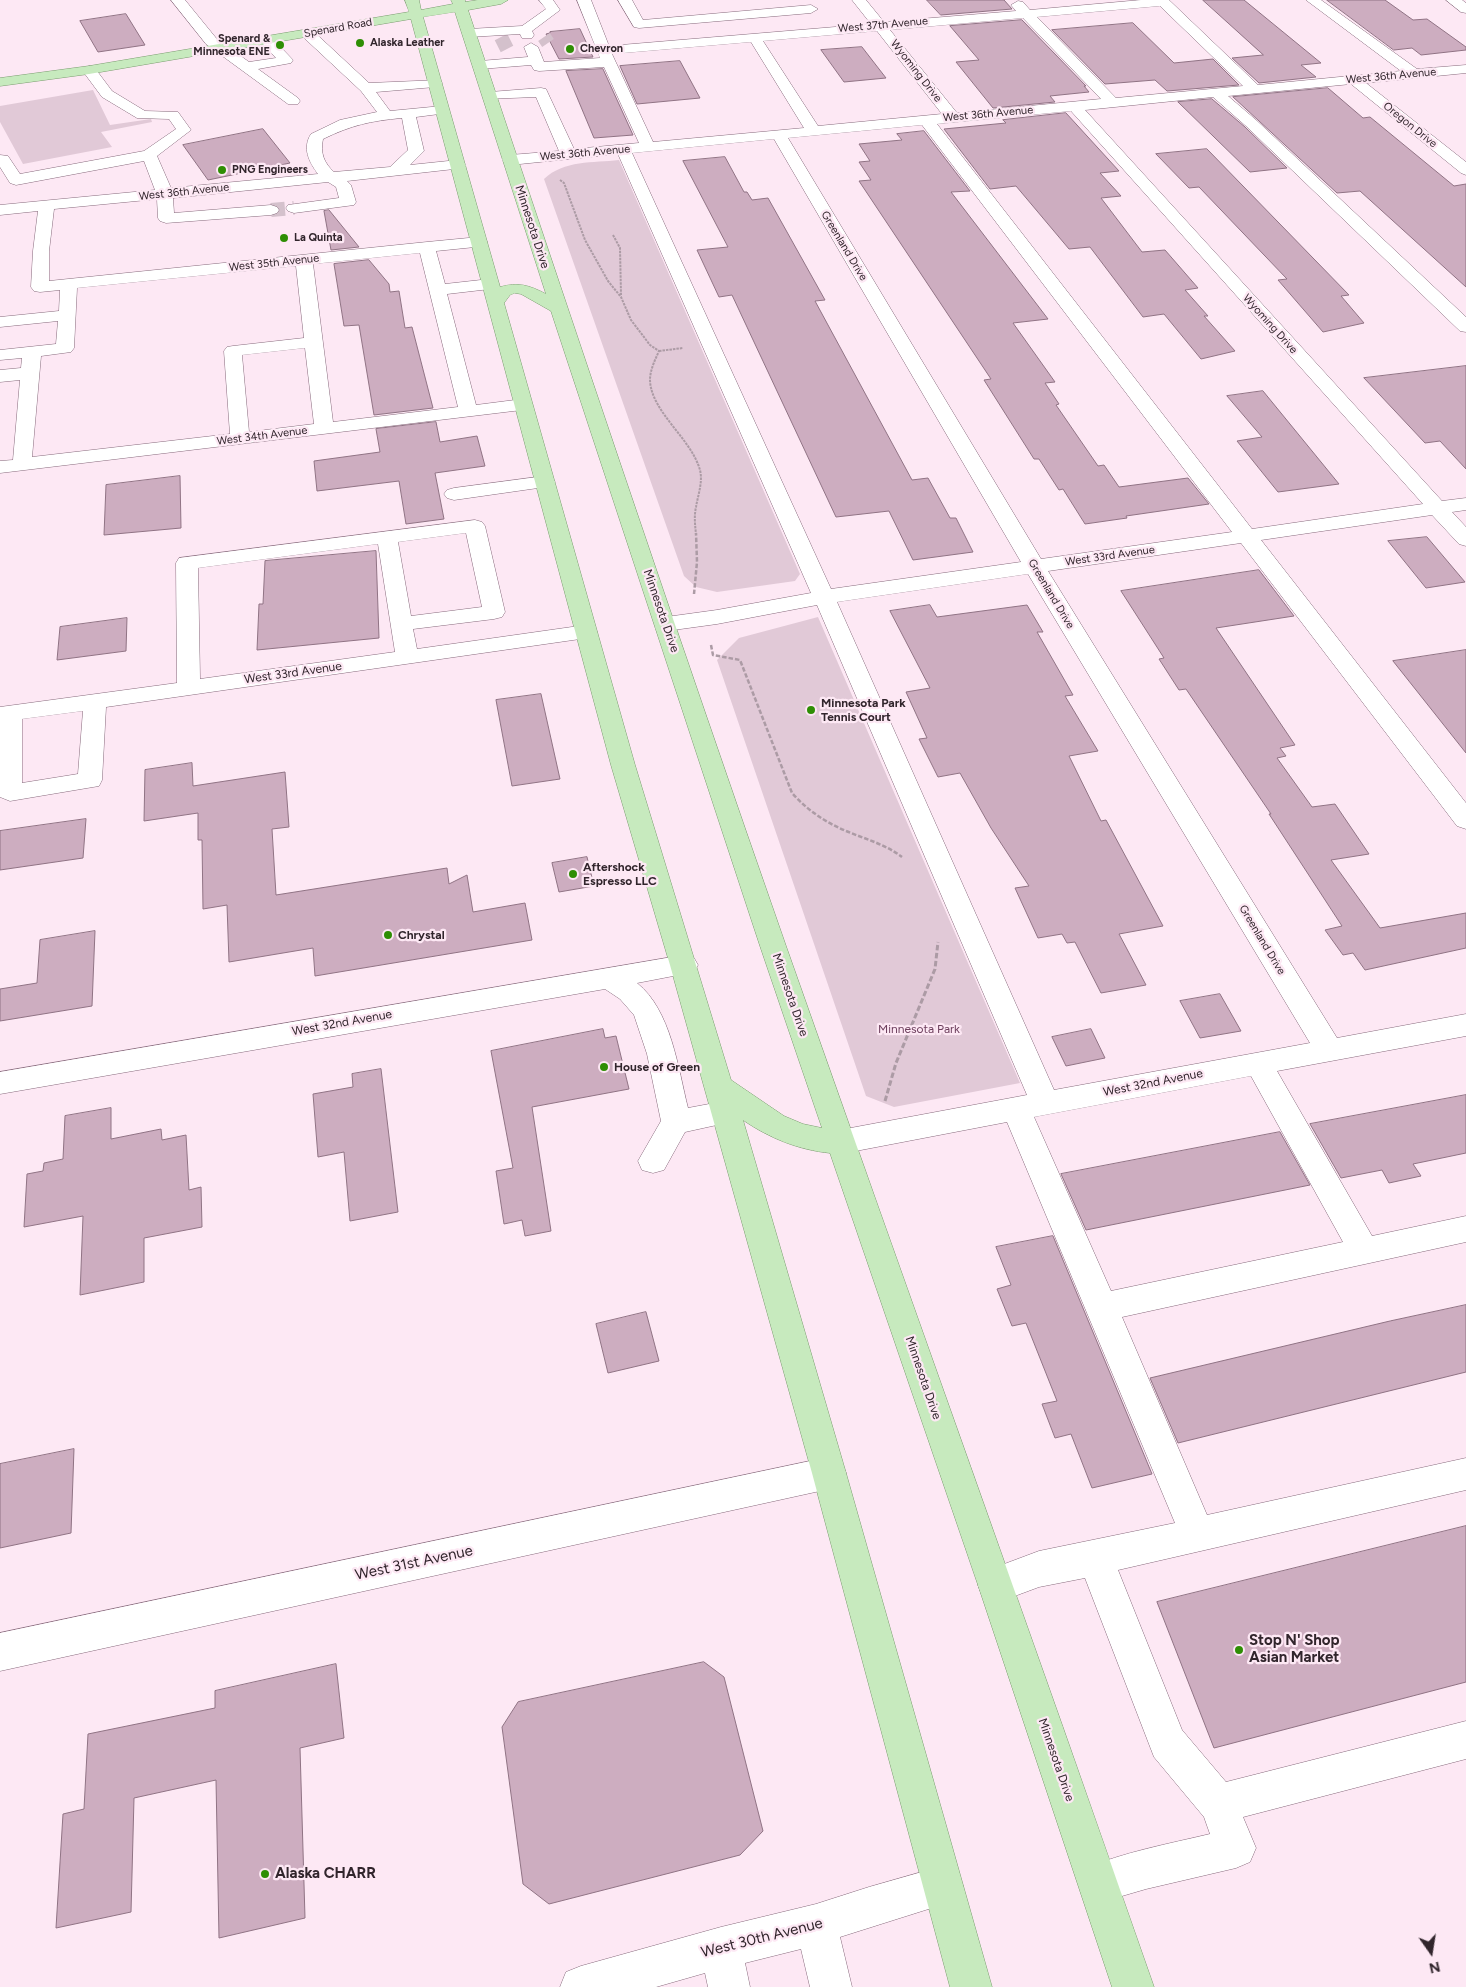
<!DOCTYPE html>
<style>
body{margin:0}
#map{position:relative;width:1466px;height:1987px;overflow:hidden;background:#fde8f4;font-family:Figtree,sans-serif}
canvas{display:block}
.north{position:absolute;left:1406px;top:1927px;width:50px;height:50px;-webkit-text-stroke:4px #fde8f4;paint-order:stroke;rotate:167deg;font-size:14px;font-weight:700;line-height:20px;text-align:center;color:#31252c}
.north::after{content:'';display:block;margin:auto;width:18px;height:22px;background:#31252c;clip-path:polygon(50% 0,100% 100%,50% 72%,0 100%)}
</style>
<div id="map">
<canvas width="1466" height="1987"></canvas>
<div class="north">N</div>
</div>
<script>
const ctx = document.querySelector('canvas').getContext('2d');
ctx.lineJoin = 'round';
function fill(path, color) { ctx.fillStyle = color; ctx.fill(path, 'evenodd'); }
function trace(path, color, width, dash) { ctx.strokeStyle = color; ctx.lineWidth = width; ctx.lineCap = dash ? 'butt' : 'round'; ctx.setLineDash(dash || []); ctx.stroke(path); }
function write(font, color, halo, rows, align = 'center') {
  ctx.font = font + ' Figtree,sans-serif'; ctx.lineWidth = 4.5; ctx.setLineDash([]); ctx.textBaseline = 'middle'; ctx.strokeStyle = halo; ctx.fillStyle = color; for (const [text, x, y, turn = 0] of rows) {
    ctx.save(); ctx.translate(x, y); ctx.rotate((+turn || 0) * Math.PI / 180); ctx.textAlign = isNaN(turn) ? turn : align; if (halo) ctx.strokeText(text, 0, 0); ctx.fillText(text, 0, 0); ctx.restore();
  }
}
const green = new Path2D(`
 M 93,90 L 110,125 L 151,119 L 152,122 L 101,132 L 112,147 L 23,164 L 0,122 L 0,106 Z
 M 619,160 L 800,574 L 795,581 L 717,592 L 696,587 L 684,576 L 544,179 C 564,160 593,163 619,160 Z
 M 818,617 L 1020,1083 L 894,1107 L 866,1096 L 717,660 L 739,638 Z`);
const building = new Path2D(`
 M 927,0 L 1004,0 L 1012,9 L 941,15 Z
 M 1203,0 L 1244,0 L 1321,63 L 1301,65 L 1316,77 L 1259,83 L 1232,58 L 1263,55 Z
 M 1327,0 L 1385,0 L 1413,20 L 1427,19 L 1466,47 L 1466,50 L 1421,55 L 1412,48 L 1394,50 Z
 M 126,14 L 145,45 L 98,52 L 80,21 Z
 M 1022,20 L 1086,86 L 1084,86 L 1089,92 L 1050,96 L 1055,102 L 993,108 L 956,62 L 979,60 L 950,26 Z
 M 1133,23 L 1174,63 L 1213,59 L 1239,85 L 1167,91 L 1155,80 L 1105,84 L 1052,30 Z
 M 580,29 L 593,57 L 559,59 L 546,34 L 550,33 L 550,32 Z
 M 862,47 L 886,78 L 844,82 L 821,50 Z
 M 680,61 L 700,98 L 637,104 L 620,66 Z
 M 603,69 L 633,135 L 594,138 L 566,71 Z
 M 1328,88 L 1363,118 L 1370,117 L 1454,186 L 1466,184 L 1466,287 L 1360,191 L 1337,193 L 1233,97 Z
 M 1212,99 L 1245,127 L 1287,168 L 1250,172 L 1178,102 Z
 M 1066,113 L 1119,171 L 1100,173 L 1121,196 L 1101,198 L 1142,252 L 1165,250 L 1198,288 L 1185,290 L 1208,316 L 1204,316 L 1235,351 L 1201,359 L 1164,314 L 1143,317 L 1090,247 L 1069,249 L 1016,186 L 990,189 L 944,129 L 1006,123 L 1003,120 Z
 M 263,129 L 290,163 L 208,180 L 183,145 Z
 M 924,131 L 970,191 L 951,192 L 1048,319 L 1013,323 L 1055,382 L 1045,383 L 1059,404 L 1056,405 L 1098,466 L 1104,465 L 1119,487 L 1188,478 L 1209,504 L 1126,516 L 1127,518 L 1085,524 L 1063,489 L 1059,490 L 1039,459 L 1034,459 L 984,380 L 991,379 L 859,181 L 871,180 L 859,162 L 870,161 L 859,144 L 902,140 L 897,134 Z
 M 1207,149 L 1349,295 L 1341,296 L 1364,323 L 1323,332 L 1278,280 L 1287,279 L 1199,187 L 1189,188 L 1156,154 Z
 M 725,157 L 744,192 L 747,192 L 752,200 L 768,198 L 825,300 L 815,301 L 912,480 L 928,478 L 950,518 L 956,518 L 973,552 L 913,560 L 889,511 L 836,517 L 732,295 L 719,297 L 697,250 L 728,247 L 683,161 Z
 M 329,210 L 359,247 L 331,250 L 324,211 Z
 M 369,260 L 389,284 L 390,292 L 399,291 L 405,328 L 412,327 L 433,408 L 374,415 L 359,325 L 344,326 L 334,264 Z
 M 1466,366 L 1466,469 L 1440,441 L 1425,443 L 1364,378 Z
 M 1263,391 L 1339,484 L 1278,492 L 1237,441 L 1262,437 L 1227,396 Z
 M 436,422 L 440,442 L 477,436 L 485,466 L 435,473 L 444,519 L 406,524 L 399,481 L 317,491 L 314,461 L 380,452 L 376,429 Z
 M 180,476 L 181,528 L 104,535 L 106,485 Z
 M 1427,537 L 1465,582 L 1426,588 L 1388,541 Z
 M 376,551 L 379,638 L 257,650 L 259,604 L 263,604 L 265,561 Z
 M 1259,570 L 1294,616 L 1216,628 L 1295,745 L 1280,748 L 1286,756 L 1277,758 L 1312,807 L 1335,804 L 1369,854 L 1331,860 L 1380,928 L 1466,913 L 1466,948 L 1365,970 L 1353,953 L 1343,955 L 1325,930 L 1342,926 L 1269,814 L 1271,814 L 1186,689 L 1179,690 L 1159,659 L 1164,658 L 1121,591 Z
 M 930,605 L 937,617 L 1027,605 L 1043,632 L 1037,632 L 1073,695 L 1065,696 L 1098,751 L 1069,756 L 1101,821 L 1106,820 L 1163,926 L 1119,934 L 1146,985 L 1101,993 L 1075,942 L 1067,943 L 1062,934 L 1038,938 L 1015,888 L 1029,886 L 991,828 L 960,773 L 938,777 L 919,739 L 927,738 L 906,692 L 930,688 L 890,611 Z
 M 127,618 L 126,651 L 57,660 L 60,627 Z
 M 1466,650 L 1466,753 L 1393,661 Z
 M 541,694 L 560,779 L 512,786 L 496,700 Z
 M 192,763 L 193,786 L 285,772 L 289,827 L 272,829 L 276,895 L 447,868 L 449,884 L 467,875 L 473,912 L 525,903 L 532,940 L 315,976 L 313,948 L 229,962 L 227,905 L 203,909 L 202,840 L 198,840 L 198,813 L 144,821 L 145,770 Z
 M 86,819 L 83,858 L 0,870 L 0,831 Z
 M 587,857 L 594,886 L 559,892 L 552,863 Z
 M 95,931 L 92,1006 L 0,1021 L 0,989 L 37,983 L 40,940 Z
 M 1220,994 L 1241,1031 L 1200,1038 L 1180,1001 Z
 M 603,1029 L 605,1038 L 616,1036 L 629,1089 L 532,1107 L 551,1231 L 525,1236 L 522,1220 L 504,1224 L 496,1171 L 513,1168 L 491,1051 Z
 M 1091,1029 L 1105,1058 L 1066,1066 L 1052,1037 Z
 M 381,1069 L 398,1212 L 350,1221 L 344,1152 L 318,1157 L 313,1094 L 353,1087 L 352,1074 Z
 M 1466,1095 L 1466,1153 L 1413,1164 L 1421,1176 L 1389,1183 L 1382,1170 L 1341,1178 L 1310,1124 Z
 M 111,1108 L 111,1139 L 161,1129 L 162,1140 L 186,1135 L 189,1190 L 201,1187 L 202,1227 L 144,1238 L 144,1282 L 80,1295 L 83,1216 L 24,1227 L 27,1174 L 43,1171 L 44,1163 L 63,1159 L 65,1116 Z
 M 1280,1132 L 1310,1185 L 1086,1230 L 1061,1174 Z
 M 1053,1236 L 1152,1474 L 1092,1488 L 1071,1434 L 1055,1438 L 1042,1404 L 1057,1401 L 1026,1323 L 1012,1326 L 997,1289 L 1011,1285 L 996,1247 Z
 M 1466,1305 L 1466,1372 L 1178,1443 L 1150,1378 L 1390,1321 Z
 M 646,1312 L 659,1361 L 608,1373 L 596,1324 Z
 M 74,1449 L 71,1533 L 0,1548 L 0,1464 Z
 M 1466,1526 L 1466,1682 L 1214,1748 L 1157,1602 Z
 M 704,1662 L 724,1677 L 763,1831 L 740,1855 L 549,1904 L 523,1884 L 502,1727 L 518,1702 Z
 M 336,1664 L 344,1738 L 300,1748 L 305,1918 L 219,1938 L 216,1780 L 134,1798 L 131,1912 L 56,1928 L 63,1814 L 84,1809 L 88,1734 L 215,1708 L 215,1691 Z`);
const minorTunnel = new Path2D(`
 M 501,37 L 507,49
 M 544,37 L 548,43
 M 271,210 L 294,208`);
const pathFar2 = new Path2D(`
 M 560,180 L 564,183 L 585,240 L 608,281 L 621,297 L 631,320 L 650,345 L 659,351 C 655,360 650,370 650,380 C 651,412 691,438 700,470 C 703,482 698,495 696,507 C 694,516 695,525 696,534
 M 613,235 L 620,248 L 621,295
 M 659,351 L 683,348`);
const pathFar1 = new Path2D(`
 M 694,594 L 697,562 L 696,533
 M 711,645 L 713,655 L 740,660 L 792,793 C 807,810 825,822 846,831 C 865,839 885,844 902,857`);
const path = new Path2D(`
 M 885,1101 L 896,1063 L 935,969 L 938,942`);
const minor = new Path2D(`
 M 171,0 L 185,0 L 216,38 L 249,62 L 276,58 L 259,40 L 261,37 L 271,37 L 293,60 L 291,63 L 258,69 L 298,98 L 300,101 L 298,104 L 288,104 L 206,44 Z
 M 539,0 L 553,0 L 560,10 L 532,31 L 534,35 L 532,38 L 522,38 L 520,34 L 469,37 L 462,33 L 469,29 L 522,26 L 546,9 Z
 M 577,0 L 591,0 L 609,46 L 871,24 L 852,0 L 866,0 L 884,22 L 1016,11 L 1011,5 L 1018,1 L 1023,2 L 1030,10 L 1141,0 L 1169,0 L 1258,85 L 1401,71 L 1306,0 L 1321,0 L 1417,69 L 1466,65 L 1466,73 L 1366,83 L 1466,162 L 1466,175 L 1461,173 L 1351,84 L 1228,96 L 1256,120 L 1466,317 L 1466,332 L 1460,331 L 1246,126 L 1213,97 L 1085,110 L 1442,501 L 1466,498 L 1466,510 L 1452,512 L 1466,527 L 1466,546 L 1459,544 L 1432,515 L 1261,540 L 1466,803 L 1466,829 L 1457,826 L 1241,543 L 1048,571 L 1337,1038 L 1466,1014 L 1466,1036 L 1277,1071 L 1372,1236 L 1466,1216 L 1466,1242 L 1122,1317 L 1207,1515 L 1466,1458 L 1466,1490 L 1118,1570 L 1182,1730 L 1226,1782 L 1466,1721 L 1466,1759 L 1243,1817 L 1256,1848 L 1250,1862 L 1236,1868 L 1146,1889 L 1098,1903 L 1084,1897 L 1078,1883 L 1084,1869 C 1124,1852 1168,1844 1210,1834 L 1204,1817 L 1154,1757 L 1085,1578 L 1039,1587 L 996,1603 L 983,1598 L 978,1585 L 983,1572 L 1039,1551 L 1175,1523 L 1007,1122 L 840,1154 L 830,1151 L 825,1142 L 830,1133 L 840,1130 L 1027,1095 L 817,605 L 717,624 L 666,631 L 658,629 L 655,624 L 658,619 L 666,617 L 717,610 L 811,593 L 618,154 L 510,165 L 505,163 L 502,160 L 505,157 L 510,155 L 559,151 L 536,97 L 485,99 L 483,96 L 485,93 L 490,92 L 541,88 L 546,89 L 574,149 L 639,143 L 604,67 L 539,71 L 534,70 L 531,65 L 480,69 L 473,65 L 480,61 L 528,57 L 524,47 L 531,43 L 538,47 L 544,62 L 600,58 ZM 1160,6 L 1243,86 L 1116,98 L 1037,17 ZM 1023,18 L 1101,99 L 957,113 L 890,30 ZM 877,31 L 942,114 L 818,126 L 763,41 ZM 751,42 L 804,128 L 653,142 L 612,54 ZM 1071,111 L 1423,504 L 1252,529 L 937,124 ZM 922,125 L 1232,532 L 1041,559 L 788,138 ZM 774,139 L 1021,562 L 831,589 L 632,153 ZM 1028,574 L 1310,1043 L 1054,1090 L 837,602 ZM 1251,1076 L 1343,1242 L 1111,1291 L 1034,1117 Z
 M 618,0 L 632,0 L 643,20 L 811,5 L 818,9 L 811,13 L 639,28 L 634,27 Z
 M 1446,0 L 1462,0 L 1466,3 L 1466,13 L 1461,12 Z
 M 307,29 L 312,30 L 369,83 L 440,80 L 442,83 L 440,86 L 435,87 L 376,92 L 390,111 L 442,106 L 447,107 L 449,110 L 447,113 L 416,117 L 424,151 L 410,165 L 458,160 L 463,162 L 466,165 L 463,168 L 347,181 L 351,185 L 356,202 L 354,205 L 294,213 L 288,211 L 286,208 L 288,205 L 339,198 L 336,187 L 328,182 L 173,198 L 174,213 L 271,205 L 277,207 L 279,210 L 277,213 L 271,215 L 166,223 L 160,221 L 158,218 L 157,199 L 54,209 L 49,251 L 49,281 L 427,242 L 479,237 L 485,238 L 487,242 L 485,246 L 436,251 L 445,284 L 490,279 L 496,280 L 499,284 L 496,288 L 490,289 L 447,294 L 476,405 L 523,399 L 530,401 L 532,405 L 530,409 L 0,473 L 0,461 L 13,460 L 20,380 L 0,382 L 0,370 L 21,368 L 22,358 L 0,360 L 0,350 L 56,344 L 58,321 L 0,327 L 0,317 L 59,311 L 60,290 L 40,292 L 34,291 L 31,287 L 33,251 L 38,211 L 0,215 L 0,205 L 155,190 L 144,161 L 16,185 L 10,183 L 0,167 L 0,155 L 8,156 L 20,174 L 144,151 L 176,129 L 169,119 L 137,118 L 102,97 L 82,70 L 89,66 L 94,67 L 112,91 L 145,111 L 178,112 L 191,130 L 157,156 L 171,188 L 318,174 C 309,162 302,148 311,134 L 340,120 L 377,112 L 361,91 L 302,36 L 300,33 ZM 402,118 L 408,150 L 390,167 L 334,172 C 324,163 320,153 323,139 C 352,125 370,121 402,118 ZM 420,253 L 458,407 L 333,422 L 313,264 ZM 296,266 L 304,338 L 233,346 L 227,347 L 224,351 L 230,434 L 32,457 L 41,356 L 71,352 L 74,348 L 77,288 ZM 305,348 L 314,424 L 249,432 L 242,355 Z
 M 545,476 L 552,478 L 555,482 L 552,486 L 454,500 L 447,498 L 444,494 L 447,490 L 454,488 Z
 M 475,520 L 482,522 L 485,526 L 505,612 L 502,617 L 494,619 L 413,629 L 417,649 L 586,625 L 594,627 L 597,632 L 594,637 L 106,707 L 102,780 L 99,786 L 10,801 L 0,797 L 0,707 L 177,683 L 176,563 L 179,558 ZM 466,533 L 482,607 L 411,616 L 398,542 ZM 378,544 L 395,652 L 200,679 L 198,568 ZM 83,711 L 78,774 L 22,783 L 22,719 Z
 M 684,955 L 694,958 L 698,965 L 694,972 L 637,983 C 671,1010 678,1068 688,1108 L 725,1101 L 735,1105 L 740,1113 L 735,1121 L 685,1132 L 664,1170 L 653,1173 L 642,1170 L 638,1161 L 661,1121 L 647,1054 L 634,1015 L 620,999 L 605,989 L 0,1094 L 0,1072 Z
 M 829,1457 L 841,1461 L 846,1473 L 841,1485 L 829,1489 L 0,1671 L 0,1633 Z
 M 943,1866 L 957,1872 L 963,1886 L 957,1900 L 840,1937 L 852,1987 L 810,1987 L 801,1949 L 745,1963 L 750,1987 L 708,1987 L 705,1973 L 656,1987 L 560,1987 L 566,1972 L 581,1966 L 721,1927 L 816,1904 L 869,1887 Z`);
const major = new Path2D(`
 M 405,0 L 419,0 L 421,10 L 453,4 L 451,0 L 465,0 L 465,2 L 478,0 L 508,0 L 501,4 L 468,10 C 572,322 677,634 786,946 C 908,1293 1033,1639 1154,1987 L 1112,1987 L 978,1585 L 830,1153 C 799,1150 769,1138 743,1120 L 846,1473 L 992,1987 L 950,1987 L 812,1473 L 670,965 L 611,765 L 411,19 L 89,74 L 0,86 L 0,78 L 89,66 L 409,12 ZM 455,12 L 546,294 C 529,285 518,282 500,287 L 423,17 ZM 515,293 L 521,294 L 551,311 L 760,946 L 822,1128 L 803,1124 L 784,1116 L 731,1080 L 635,765 L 504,303 L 510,295 Z`);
const markers = [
 [360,43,5,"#2e8e04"],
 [280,45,5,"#2e8e04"],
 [570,49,5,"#2e8e04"],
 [222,170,5,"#2e8e04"],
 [284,238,5,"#2e8e04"],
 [811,710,5,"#2e8e04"],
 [573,874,5,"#2e8e04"],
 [388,935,5,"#2e8e04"],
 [604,1067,5,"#2e8e04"],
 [1239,1650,5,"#2e8e04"],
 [265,1874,5,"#2e8e04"]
];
const farStreetnames = [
 ["West 37th Avenue",883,25,-5],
 ["Spenard Road",338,28,-10],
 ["Wyoming Drive",916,71,52],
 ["West 36th Avenue",1391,76,-5],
 ["West 36th Avenue",988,114,-5],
 ["Oregon Drive",1410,125,39],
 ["West 36th Avenue",585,153,-5],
 ["West 36th Avenue",184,192,-6],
 ["Greenland Drive",844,246,59],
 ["West 35th Avenue",274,263,-6],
 ["Wyoming Drive",1270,324,48],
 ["West 34th Avenue",262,436,-7],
 ["West 33rd Avenue",1110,556,-8],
 ["Greenland Drive",1051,594,59],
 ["Greenland Drive",1262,940,59]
];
const farPoinames = [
 ["Spenard &",270,39,"right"],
 ["Minnesota ENE",270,52,"right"],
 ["Alaska Leather",370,43],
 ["Chevron",580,49],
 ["PNG Engineers",232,170],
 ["La Quinta",294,238]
];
const streetNames = [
 ["Minnesota Drive",532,227,72],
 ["Minnesota Drive",661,611,71],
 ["West 33rd Avenue",293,673,-8],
 ["Minnesota Drive",790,995,71],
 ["West 32nd Avenue",342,1023,-10],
 ["West 32nd Avenue",1153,1083,-11],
 ["Minnesota Drive",923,1378,71],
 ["Minnesota Drive",1056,1760,71]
];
const poiNames = [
 ["Minnesota Park",821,703],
 ["Tennis Court",821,717],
 ["Aftershock",583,867],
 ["Espresso LLC",583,881],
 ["Chrystal",398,935],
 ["House of Green",614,1067]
];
const parkNames = [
 ["Minnesota Park",919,1029]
];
const nearStreetnames = [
 ["West 31st Avenue",414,1563,-12],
 ["West 30th Avenue",762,1938,-14]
];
const nearPoinames = [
 ["Stop N' Shop",1249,1641],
 ["Asian Market",1249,1658],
 ["Alaska CHARR",275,1874]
];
fill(green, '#e1c9d7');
fill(building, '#cdadc0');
trace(building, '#907384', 1);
trace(minorTunnel, '#d4c1cc', 14, [14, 8]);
trace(minor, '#876a7c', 1);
trace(major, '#7a9c6f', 1);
trace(pathFar2, '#ac9ba5', 2, [2.5, 1]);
trace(pathFar1, '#ac9ba5', 2.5, [4.5, 2]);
trace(path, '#ac9ba5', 3, [5.5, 2.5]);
fill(minor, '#fff');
fill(major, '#c7eabe');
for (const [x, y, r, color] of markers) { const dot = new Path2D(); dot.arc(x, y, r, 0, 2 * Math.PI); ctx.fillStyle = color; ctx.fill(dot); trace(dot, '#fde8f4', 2); }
write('11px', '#31252c', '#fde8f4', farStreetnames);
write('bold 11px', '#31252c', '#fde8f4', farPoinames, 'left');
write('12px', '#31252c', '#fde8f4', streetNames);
write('bold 12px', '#31252c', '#fde8f4', poiNames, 'left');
write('12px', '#6e405e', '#fde8f4', parkNames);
write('15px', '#31252c', '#fde8f4', nearStreetnames);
write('bold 15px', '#31252c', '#fde8f4', nearPoinames, 'left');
</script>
